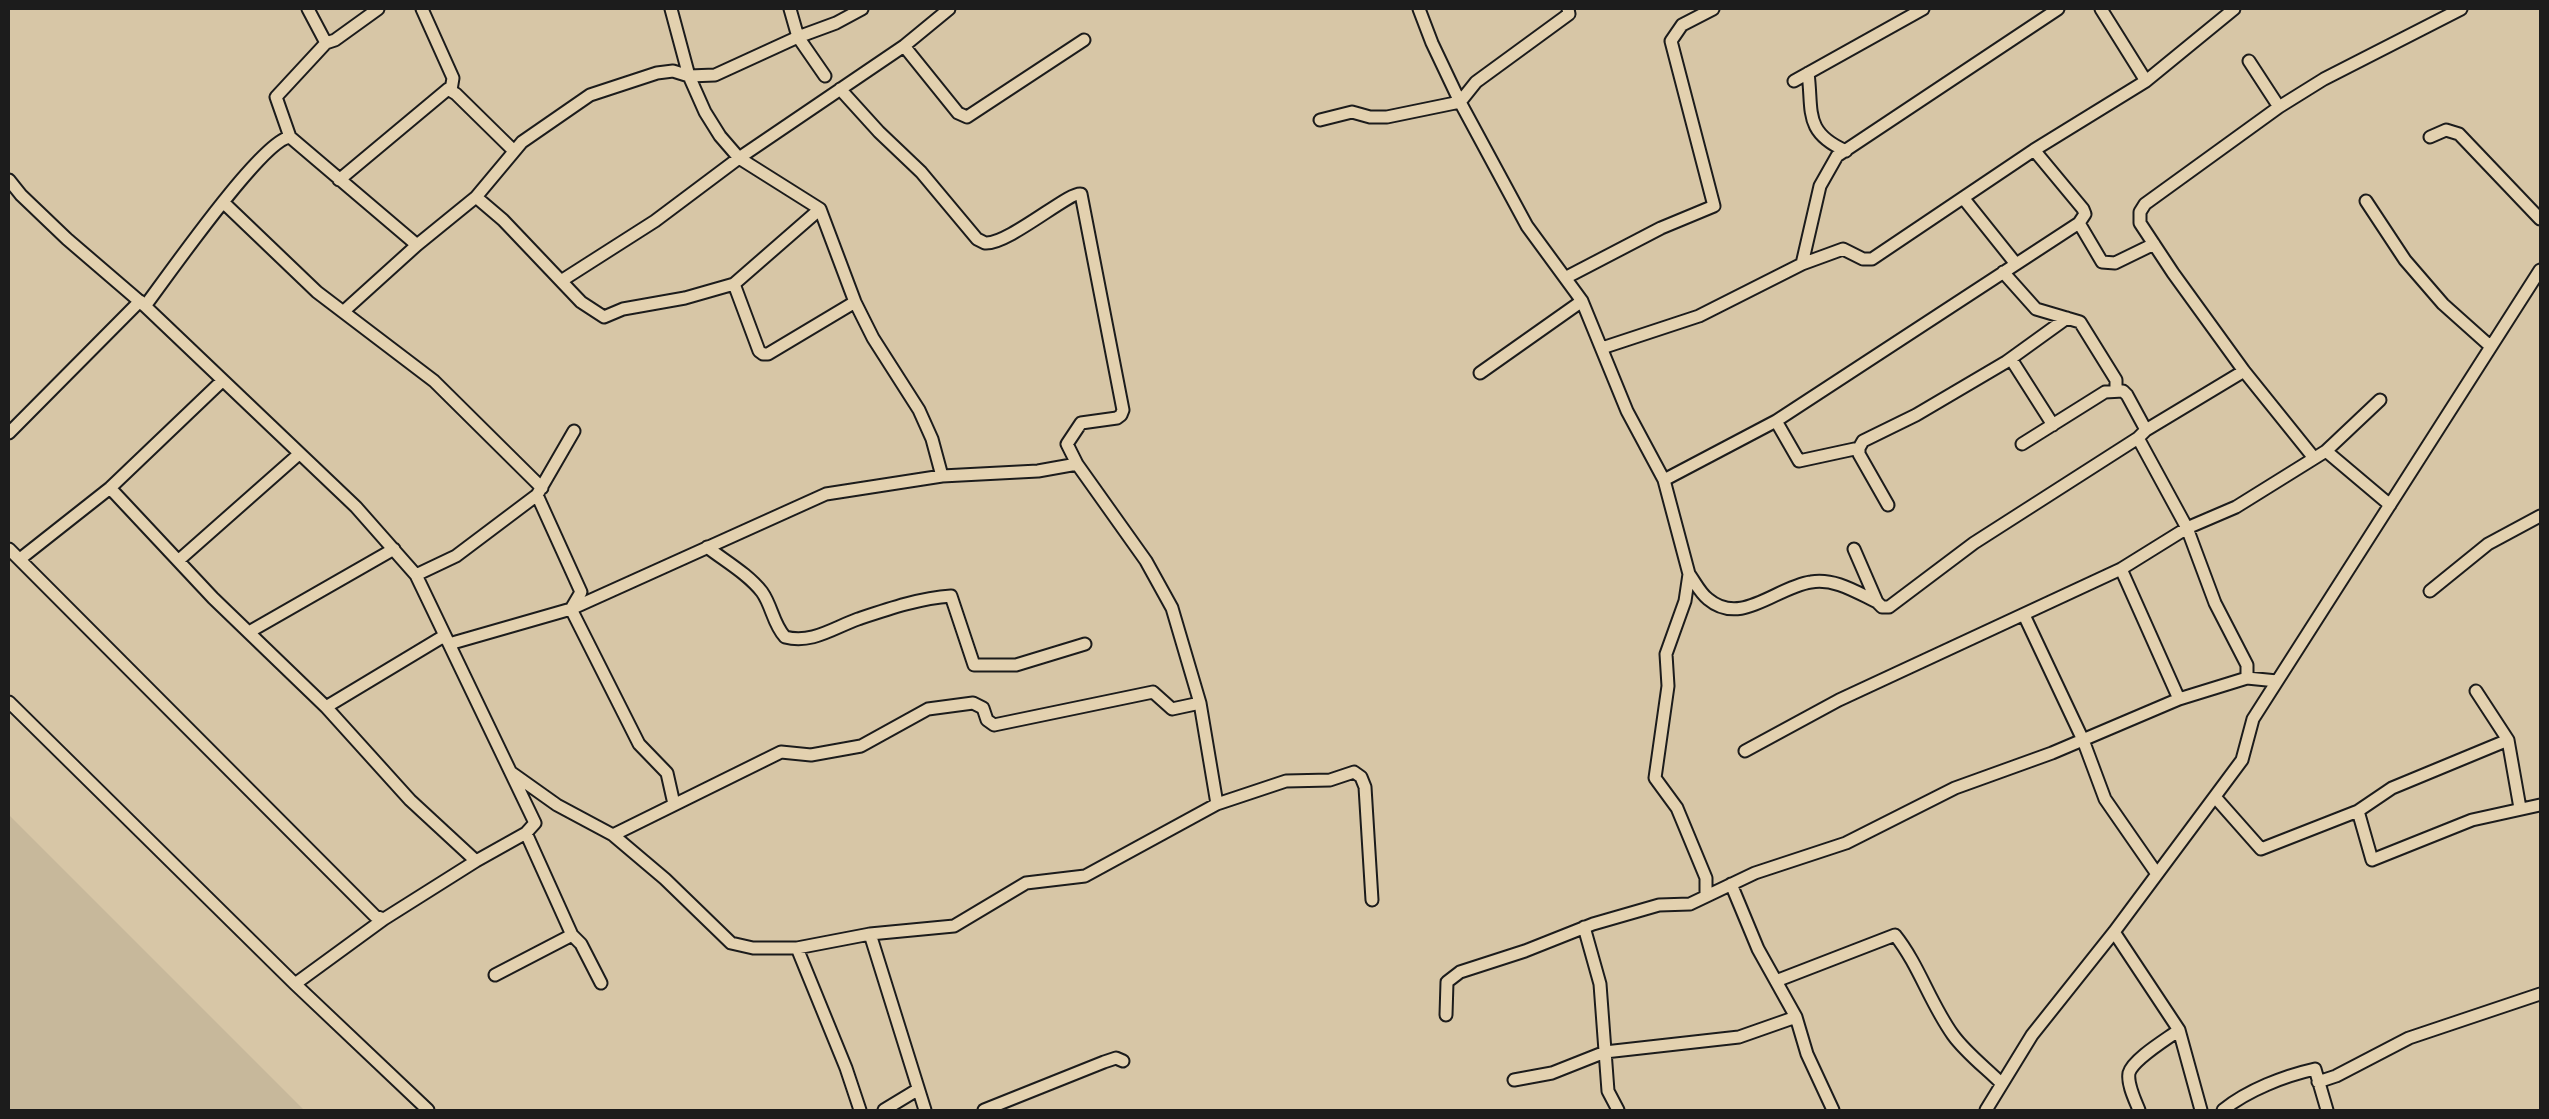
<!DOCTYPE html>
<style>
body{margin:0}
#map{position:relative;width:2549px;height:1119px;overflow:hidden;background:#d7c6a6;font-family:Kalam,sans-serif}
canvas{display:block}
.frame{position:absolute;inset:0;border:10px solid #1c1c1c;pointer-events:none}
</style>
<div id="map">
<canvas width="2549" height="1119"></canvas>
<div class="frame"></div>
</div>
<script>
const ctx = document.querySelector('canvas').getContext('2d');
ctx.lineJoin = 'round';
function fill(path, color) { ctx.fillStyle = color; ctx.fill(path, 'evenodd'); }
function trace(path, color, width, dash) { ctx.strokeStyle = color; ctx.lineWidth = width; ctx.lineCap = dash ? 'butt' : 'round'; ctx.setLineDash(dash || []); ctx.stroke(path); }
const built = new Path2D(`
 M 9,815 L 304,1110 L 9,1110 Z`);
const minor = new Path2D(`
 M 308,9 L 326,43
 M 422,9 L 453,78 L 451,90
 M 671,9 L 689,76 L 705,112 L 720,136 L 739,158 L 820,209 L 855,302 L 873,338 L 919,410 L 932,439 L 942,476
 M 790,9 L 798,37 L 825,76
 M 1419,9 L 1432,43 L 1460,102 L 1527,226 L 1582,301 L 1627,411 L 1664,480 L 1689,574 L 1685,601 L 1666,654 L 1668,686 L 1655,778 L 1677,808 L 1706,878 L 1706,896
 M 2101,9 L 2146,81
 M 904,46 L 958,113 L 967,117 L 1084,40
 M 2249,61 L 2279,107
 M 1808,73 C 1813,111 1803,132 1846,151
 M 1794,81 L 1923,9
 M 840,89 L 879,132 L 921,172 L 977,239 L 985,243 C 1008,245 1071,190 1081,194 L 1123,410 L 1121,415 L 1117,418 L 1081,423 L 1067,444 L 1077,464 L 1146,561 L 1172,608 L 1200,703 L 1217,804
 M 1320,120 L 1352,112 L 1370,117 L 1387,117 L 1460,102 L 1476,82 L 1569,14 L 1568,9
 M 290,137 L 276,97 L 326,43 L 335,40 L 378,9
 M 2430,137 L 2446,130 L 2459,134 L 2540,219
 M 9,180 L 21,195 L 67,239 L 145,306 L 356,507 L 416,575 L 535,823 L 526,833 L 476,861 L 384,919 L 295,984
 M 339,180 L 448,89 L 456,94 L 514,151
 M 476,197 L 503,220 L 581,302 L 604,317 L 623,309 L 685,298 L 734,284 L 820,209
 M 1964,199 L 2016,264
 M 2366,201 L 2405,260 L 2443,304 L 2490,346
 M 223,202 L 317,292 L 434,381 L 542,488
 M 2079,223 L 2102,262 L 2115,263 L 2154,244
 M 417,245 L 476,197 L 522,142 L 590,95 L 657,73 L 673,71 L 689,76 L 715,75 L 798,37 L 836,23 L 862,9
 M 1802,264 L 1820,186 L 1837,156 L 2058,9
 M 2003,272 L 2036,309 L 2080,322 L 2116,380 L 2116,391
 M 1565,278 L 1661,228 L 1714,206 L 1671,41 L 1682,25 L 1713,9
 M 561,281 L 655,221 L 739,158 L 904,46 L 949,9
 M 734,284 L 759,351 L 763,354 L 768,354 L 855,302
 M 145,306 C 167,277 262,140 290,137 L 417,245 L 344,311
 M 1602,348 L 1699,316 L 1802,264 L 1843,249 L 1863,259 L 1872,259 L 2034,150 L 2146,81 L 2234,9
 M 2011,359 L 2053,425
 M 1480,373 L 1582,301
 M 1776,421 L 1799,461 L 1859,448
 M 9,433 L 140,301
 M 2138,438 L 2187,528 L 2215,603 L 2247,665 L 2247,678
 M 2022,444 L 2105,392 L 2123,391 L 2127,395 L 2146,430
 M 2326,451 L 2390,505
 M 2314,458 L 2244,371 L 2173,273 L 2140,223 L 2140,212 L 2145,204 L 2279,107 L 2324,79 L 2461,9
 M 1664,480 L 1776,421 L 2079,223 L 2085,214 L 2083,209 L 2034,150
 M 110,488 L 213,598 L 326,707 L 410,800 L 476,861
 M 537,495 L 581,592 L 571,609 L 639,744 L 667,773 L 674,804
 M 1888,505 L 1859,454 L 1859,448 L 1863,441 L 1916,415 L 2006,362 L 2067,318
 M 707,547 C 725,561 748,574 762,592 C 772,606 773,624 785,637 C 812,644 833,628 858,619 C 888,609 920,598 951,596 L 974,665 L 1016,665 L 1085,644
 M 9,549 L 375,916 L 384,919
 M 1854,549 L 1877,602 L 1882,607 L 1889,607 L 1974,543 L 2138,438 L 2146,430 L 2244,371
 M 20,559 L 110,488 L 222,381
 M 179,560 L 299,454
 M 2121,569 L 2179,699
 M 1689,574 C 1695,582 1700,593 1708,599 C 1741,627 1776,587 1811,582 C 1835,578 1856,592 1877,602
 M 416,575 L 456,556 L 537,495 L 574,431
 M 2430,591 L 2488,544 L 2540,516
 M 2024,615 L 2083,740 L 2105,799 L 2157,874
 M 249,632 L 394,549
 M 449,644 L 571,609 L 826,494 L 942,476 L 1038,471 L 1077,464
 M 2476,691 L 2508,740 L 2520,808
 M 9,702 L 295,984 L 428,1110
 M 326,707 L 444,636
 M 2508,740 L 2392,788 L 2358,811 L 2372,860 L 2472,820 L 2540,805
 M 1745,751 L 1839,700 L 2121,569 L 2187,528 L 2236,507 L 2326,451 L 2380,400
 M 512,773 L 557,805 L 613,835 L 665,879 L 731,943 L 753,948 L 797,948 L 870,934 L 954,926 L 1026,883 L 1085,876 L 1217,804 L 1286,781 L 1330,780 L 1354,772 L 1361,777 L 1365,787 L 1372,900
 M 2215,797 L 2261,849 L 2358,811
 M 526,833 L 572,935 L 581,944 L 601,983
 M 613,835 L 781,752 L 811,755 L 861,746 L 928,709 L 973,703 L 983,708 L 987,720 L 994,725 L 1153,692 L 1172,709 L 1200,703
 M 1731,884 L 1758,949 L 1796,1017 L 1807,1054 L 1833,1110
 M 1584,927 L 1600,984 L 1608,1091 L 1618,1110
 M 2114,932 L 2179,1030 L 2201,1110
 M 870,934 L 925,1110
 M 797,948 L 846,1068 L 860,1110
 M 495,975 L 572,935
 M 1776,981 L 1895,935 C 1919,965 1930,1003 1953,1035 C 1966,1053 1986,1068 2002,1084
 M 1446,1015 L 1447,982 L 1460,972 L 1525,951 L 1593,924 L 1659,905 L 1690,904 L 1755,873 L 1846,843 L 1955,788 L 2052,753 L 2179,699 L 2247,678 L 2277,681
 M 1514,1080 L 1552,1073 L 1605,1052 L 1739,1037 L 1796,1017
 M 2318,1082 L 2336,1076 L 2409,1038 L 2540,994
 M 884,1110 L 917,1090
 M 984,1110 L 1104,1062 L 1116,1058 L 1123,1061
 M 1986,1110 L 2032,1035 L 2114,932 L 2242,760 L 2253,719 L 2540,270
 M 2139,1110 C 2135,1100 2127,1084 2129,1073 C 2133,1059 2167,1039 2179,1030
 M 2223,1110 C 2248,1090 2284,1076 2315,1069 L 2327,1110`);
fill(built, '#c7b89b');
trace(minor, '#1c1c1c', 15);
trace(minor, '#e3d1af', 11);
</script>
